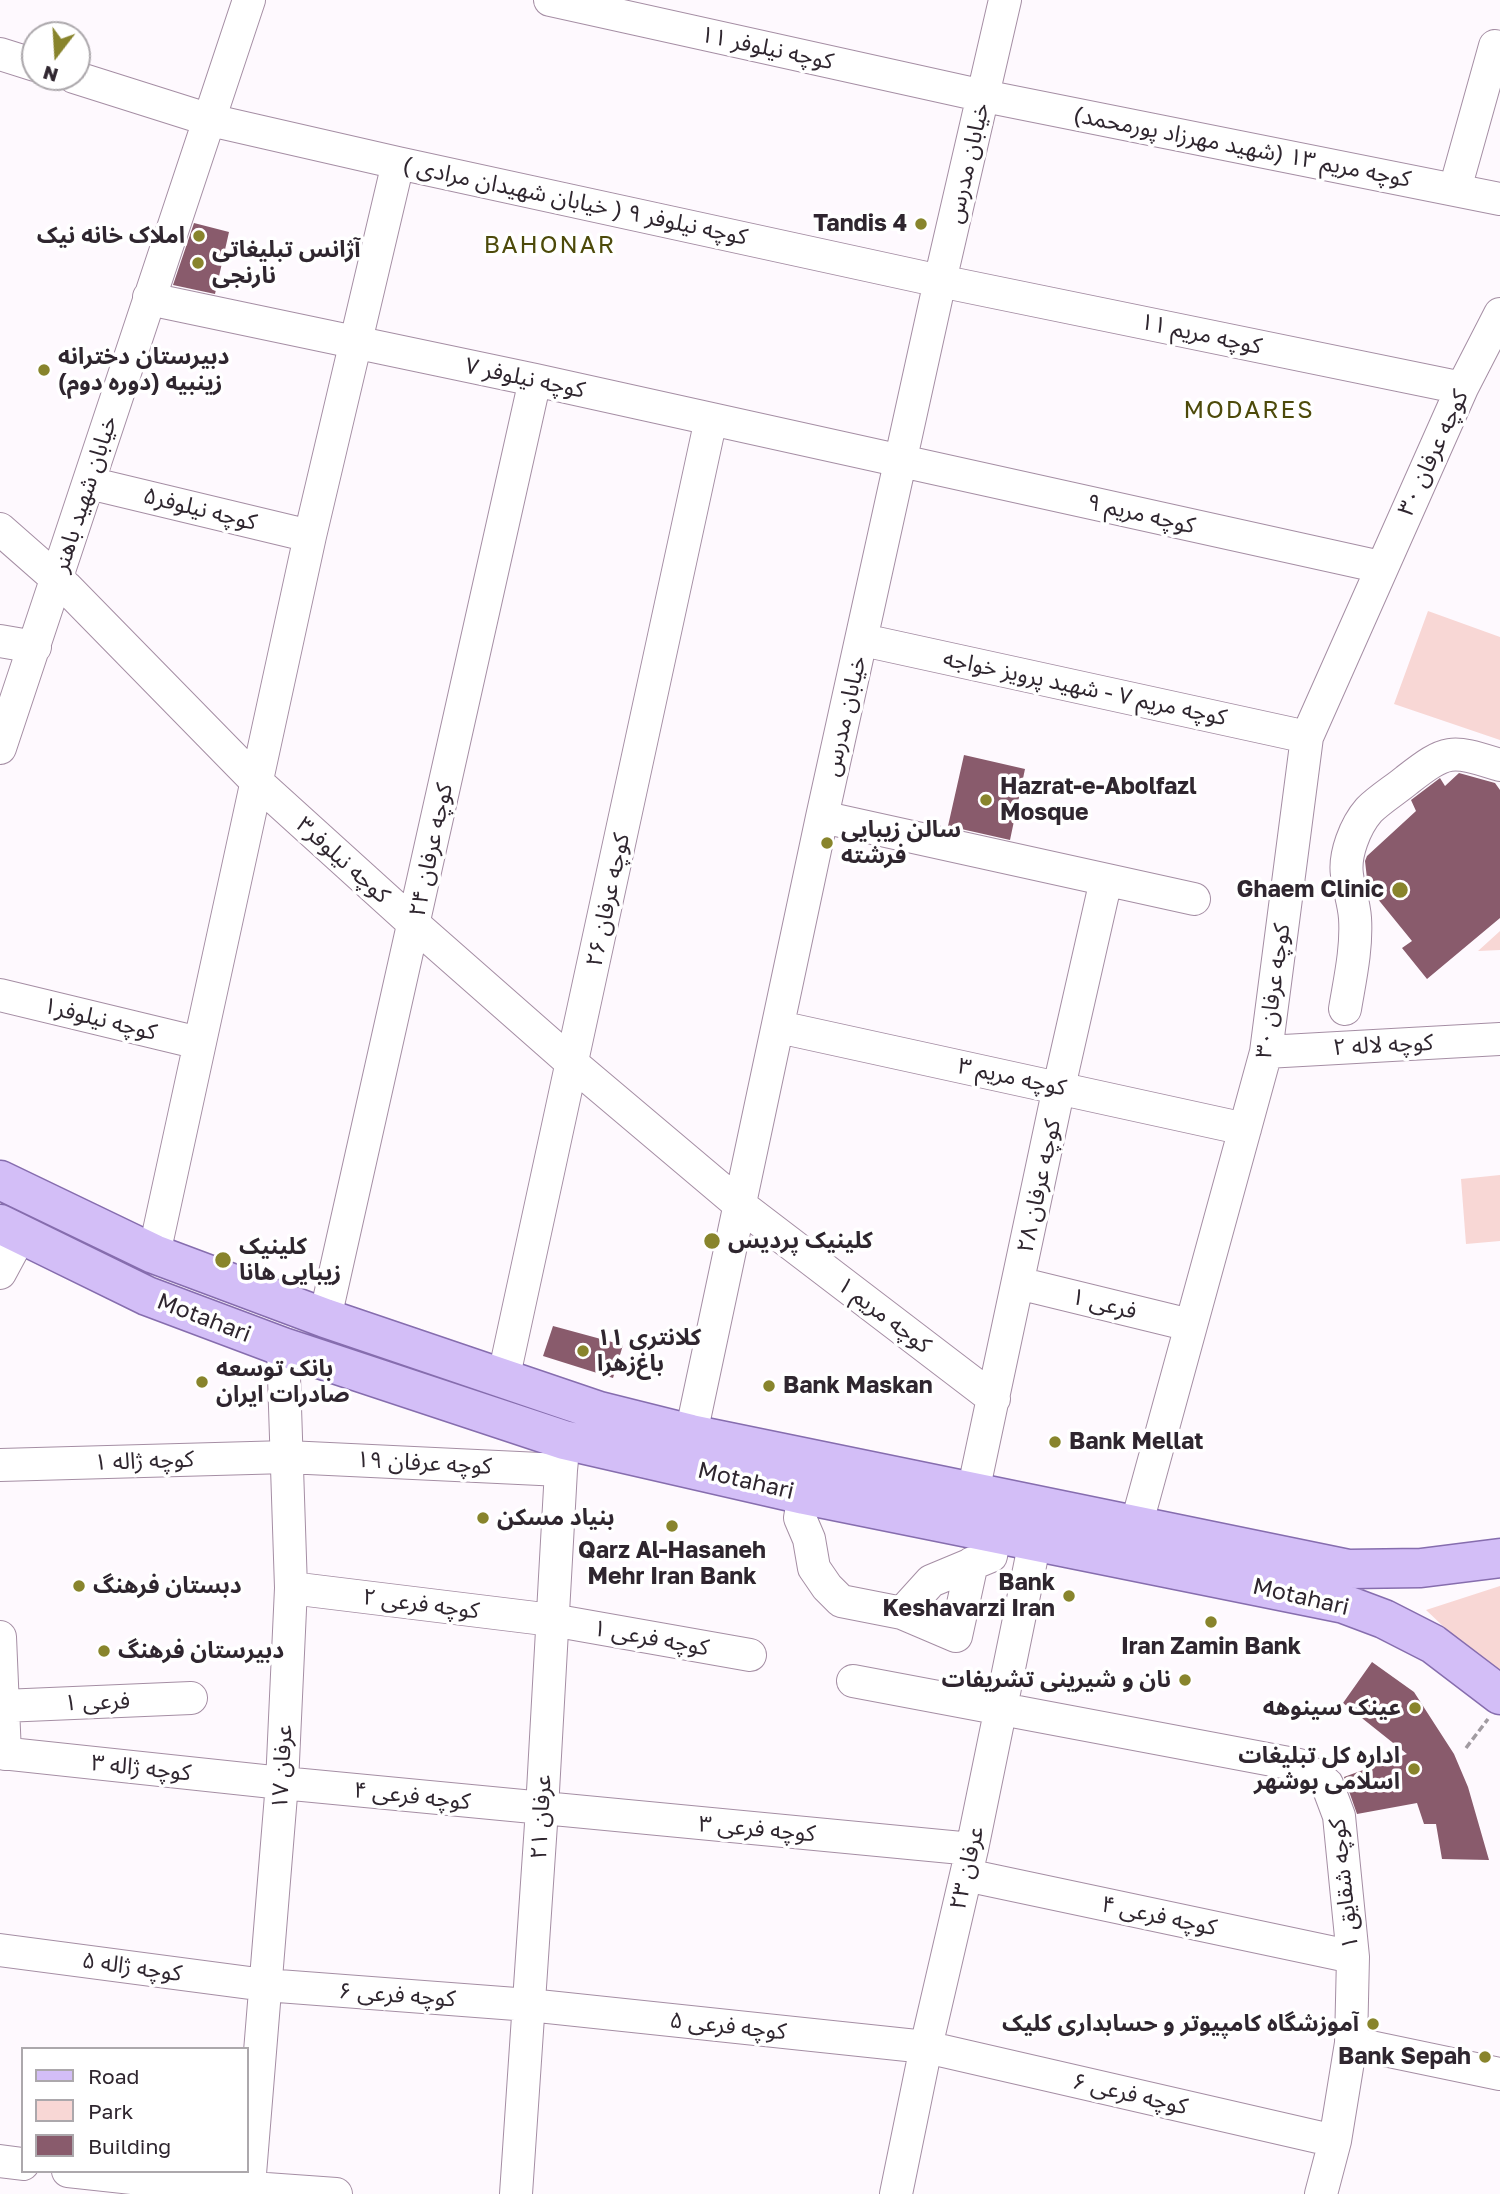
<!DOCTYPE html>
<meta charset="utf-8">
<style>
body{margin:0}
#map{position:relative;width:1500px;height:2194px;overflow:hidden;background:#fef9fe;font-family:"Golos Text",sans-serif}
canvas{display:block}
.legend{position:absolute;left:21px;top:2047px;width:228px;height:126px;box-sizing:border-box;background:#fff;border:2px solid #aca8ac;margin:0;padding:9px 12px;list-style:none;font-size:21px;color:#2f262f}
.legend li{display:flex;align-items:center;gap:14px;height:35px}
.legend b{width:35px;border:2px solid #aca8ac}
.north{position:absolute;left:21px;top:21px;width:70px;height:70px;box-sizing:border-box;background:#fff;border:2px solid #aca8ac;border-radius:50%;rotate:197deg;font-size:19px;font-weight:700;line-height:28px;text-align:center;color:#2f262f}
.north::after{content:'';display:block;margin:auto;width:24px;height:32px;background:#88842c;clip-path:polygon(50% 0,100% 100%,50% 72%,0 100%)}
</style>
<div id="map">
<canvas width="1500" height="2194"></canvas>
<ul class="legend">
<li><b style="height:9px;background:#d3bef7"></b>Road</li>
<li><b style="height:19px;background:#f8d7d5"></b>Park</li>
<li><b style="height:19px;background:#895b6c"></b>Building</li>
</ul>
<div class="north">N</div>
</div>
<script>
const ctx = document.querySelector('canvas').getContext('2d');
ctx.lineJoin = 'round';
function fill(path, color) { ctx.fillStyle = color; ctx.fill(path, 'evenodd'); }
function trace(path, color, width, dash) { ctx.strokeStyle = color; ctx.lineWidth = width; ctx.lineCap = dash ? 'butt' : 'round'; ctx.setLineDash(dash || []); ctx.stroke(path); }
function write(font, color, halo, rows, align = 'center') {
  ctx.font = font + ' "Golos Text","Noto Sans Arabic",sans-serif'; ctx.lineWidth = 7; ctx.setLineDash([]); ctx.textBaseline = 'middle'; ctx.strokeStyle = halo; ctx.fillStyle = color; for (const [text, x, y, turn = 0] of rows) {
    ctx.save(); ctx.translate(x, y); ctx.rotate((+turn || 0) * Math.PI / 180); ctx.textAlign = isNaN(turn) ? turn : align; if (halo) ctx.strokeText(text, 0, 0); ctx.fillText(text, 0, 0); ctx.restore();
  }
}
const green = new Path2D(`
 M 1428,611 L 1500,637 L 1500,740 L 1394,704 Z
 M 1500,931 L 1500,950 L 1478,951 Z
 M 1500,1175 L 1500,1241 L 1466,1244 L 1461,1179 Z
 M 1500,1586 L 1500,1674 L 1499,1679 L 1426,1610 Z`);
const building = new Path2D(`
 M 194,223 L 229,232 L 215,294 L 173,285 Z
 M 964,755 L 1025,769 L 1010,840 L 948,826 Z
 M 1459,773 L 1495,783 L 1500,790 L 1500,918 L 1427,979 L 1402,948 L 1412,941 L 1368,887 L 1365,861 L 1367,856 L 1416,811 L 1411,800 L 1440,778 L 1445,786 Z
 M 553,1326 L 623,1345 L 613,1378 L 543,1356 Z
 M 1372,1662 L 1414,1692 L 1454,1754 L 1468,1787 L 1489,1860 L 1442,1859 L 1436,1824 L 1424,1824 L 1417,1803 L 1357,1814 L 1344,1777 L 1407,1754 L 1343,1703 Z`);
const path = new Path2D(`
 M 1466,1748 L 1488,1719`);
const minor = new Path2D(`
 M 550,0 L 984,96 L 1500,199
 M 0,54 L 35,65
 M 74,77 L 210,120 L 398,163 L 940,281 L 1462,388
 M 1455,189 L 1495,46
 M 149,297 L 159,301 L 535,380 L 1381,567
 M 89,483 L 310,536
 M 0,529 L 66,587 L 256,781 L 415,925 L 573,1064 L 740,1205 L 994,1399
 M 863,640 L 1307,737
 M 0,641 L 35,647
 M 0,748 L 249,0
 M 822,817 L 1194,899
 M 0,995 L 199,1043
 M 1345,1009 C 1350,979 1357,948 1355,918 C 1354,903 1349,890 1347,875 C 1344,855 1355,826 1369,810 C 1380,799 1395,790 1407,780 C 1448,748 1451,750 1500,765
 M 779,1027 L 1245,1129
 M 1266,1052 L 1500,1039
 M 154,1254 L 310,536 L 398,163
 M 0,1273 L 21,1234
 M 1018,1283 L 1190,1325
 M 325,1318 L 535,380
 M 503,1380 L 711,419
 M 691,1434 L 822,817 L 940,281 L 1005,0
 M 0,1465 L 287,1457 L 561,1470
 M 973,1492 L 1059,1087 L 1106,880
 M 804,1495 L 800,1518 L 809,1539 L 814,1568 L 827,1587 L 841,1601 L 902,1613 L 931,1581 L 991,1556 L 995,1534
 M 1136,1526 L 1266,1052 L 1307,737 L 1462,388 L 1500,314
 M 291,1588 L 552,1620 L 750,1655
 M 902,1613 L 956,1636 L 972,1563
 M 0,1637 L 5,1754
 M 853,1681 L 1299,1765 L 1327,1784 L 1339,1816 L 1353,1957 L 1351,2043 L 1335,2141 L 1321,2194
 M 3,1706 L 191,1698
 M 0,1753 L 282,1783 L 972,1849
 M 966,1875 L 1353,1957
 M 0,1950 L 265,1985 L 529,2005 L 926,2047 L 1335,2141
 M 1351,2043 L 1500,2074
 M 0,2161 L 23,2164
 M 68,2171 L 168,2182 L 336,2194
 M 249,2186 L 282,1783 L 291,1588 L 283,1347
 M 516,2194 L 542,1809 L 561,1470 L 564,1440
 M 896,2194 L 926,2047 L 972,1849 L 1035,1541`);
const major = new Path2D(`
 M 0,1180 L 154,1254 L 325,1318 L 599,1411 L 691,1434 L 1349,1569 L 1421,1568 L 1500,1558
 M 0,1224 L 147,1296 L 283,1347 L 564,1440 L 804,1495 L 1344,1604 L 1384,1619 L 1433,1644 L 1500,1695`);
const markers = [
 [921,224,7,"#88842c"],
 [199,236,7,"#88842c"],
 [198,263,7,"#88842c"],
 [44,370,7,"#88842c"],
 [986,800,7,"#88842c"],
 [827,843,7,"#88842c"],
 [1400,890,9,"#88842c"],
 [712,1241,9,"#88842c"],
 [223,1260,9,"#88842c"],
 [583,1351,7,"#88842c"],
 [202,1382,7,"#88842c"],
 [769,1386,7,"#88842c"],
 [1055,1442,7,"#88842c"],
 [483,1518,7,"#88842c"],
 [672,1526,7,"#88842c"],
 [79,1586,7,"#88842c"],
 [1069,1596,7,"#88842c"],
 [1211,1622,7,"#88842c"],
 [104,1651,7,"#88842c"],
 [1185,1680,7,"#88842c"],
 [1415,1708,7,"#88842c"],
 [1414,1769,7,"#88842c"],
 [1373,2024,7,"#88842c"],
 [1485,2057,7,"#88842c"]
];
const streetNames = [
 ["کوچه نیلوفر ۱۱",767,48,12],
 ["کوچه مریم ۱۳ (شهید مهرزاد پورمحمد)",1242,147,11],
 ["خیابان مدرس",968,163,-77],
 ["کوچه نیلوفر ۹ ( خیابان شهیدان مرادی )",575,201,12],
 ["کوچه مریم ۱۱",1201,334,12],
 ["کوچه نیلوفر ۷",525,378,12],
 ["کوچه عرفان ۳۰",1433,453,-65],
 ["خیابان شهید باهنر",85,494,-72],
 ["کوچه نیلوفر۵",200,509,14],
 ["کوچه مریم ۹",1141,514,13],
 ["کوچه مریم ۷ - شهید پرویز خواجه",1085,688,12],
 ["خیابان مدرس",845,716,-77],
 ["کوچه عرفان ۲۴",431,850,-78],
 ["کوچه نیلوفر۳",343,860,42],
 ["کوچه عرفان ۲۶",608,900,-78],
 ["کوچه عرفان ۳۰",1273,991,-82],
 ["کوچه نیلوفر۱",100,1019,14],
 ["کوچه لاله ۲",1383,1045,-3],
 ["کوچه مریم ۳",1012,1077,12],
 ["کوچه عرفان ۲۸",1039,1186,-78],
 ["فرعی ۱",1104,1304,14],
 ["کوچه مریم ۱",884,1315,37],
 ["Motahari",204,1318,21],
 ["کوچه ژاله ۱",144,1461,-2],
 ["کوچه عرفان ۱۹",424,1463,3],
 ["Motahari",746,1481,13],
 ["Motahari",1301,1597,13],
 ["کوچه فرعی ۲",421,1604,7],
 ["کوچه فرعی ۱",651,1638,10],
 ["فرعی ۱",97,1702,-2],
 ["عرفان ۱۷",282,1767,-87],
 ["کوچه ژاله ۳",141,1768,6],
 ["کوچه فرعی ۴",412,1796,6],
 ["عرفان ۲۱",541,1817,-87],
 ["کوچه فرعی ۳",757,1829,5],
 ["عرفان ۲۳",967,1868,-77],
 ["کوچه شقایق ۱",1344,1884,-96],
 ["کوچه فرعی ۴",1159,1916,12],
 ["کوچه ژاله ۵",132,1967,8],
 ["کوچه فرعی ۶",397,1995,4],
 ["کوچه فرعی ۵",728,2026,6],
 ["کوچه فرعی ۶",1130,2094,13]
];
const poiNames = [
 ["Tandis 4",907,224,"right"],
 ["املاک خانه نیک",185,236,"right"],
 ["آژانس تبلیغاتی",212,250],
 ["نارنجی",212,276],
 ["دبیرستان دخترانه",58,357],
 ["زینبیه (دوره دوم)",58,383],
 ["Hazrat-e-Abolfazl",1000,787],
 ["Mosque",1000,813],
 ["سالن زیبایی",841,830],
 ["فرشته",841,856],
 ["Ghaem Clinic",1384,890,"right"],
 ["کلینیک پردیس",728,1241],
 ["کلینیک",239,1247],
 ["زیبایی هانا",239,1273],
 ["کلانتری ۱۱",597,1338],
 ["باغ‌زهرا",597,1364],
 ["بانک توسعه",216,1369],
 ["صادرات ایران",216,1395],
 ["Bank Maskan",783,1386],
 ["Bank Mellat",1069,1442],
 ["بنیاد مسکن",497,1518],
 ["Qarz Al-Hasaneh",672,1551,"center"],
 ["Mehr Iran Bank",672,1577,"center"],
 ["Bank",1055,1583,"right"],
 ["Keshavarzi Iran",1055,1609,"right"],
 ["دبستان فرهنگ",93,1586],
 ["Iran Zamin Bank",1211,1647,"center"],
 ["دبیرستان فرهنگ",118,1651],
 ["نان و شیرینی تشریفات",1171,1680,"right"],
 ["عینک سینوهه",1401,1708,"right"],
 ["اداره کل تبلیغات",1400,1756,"right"],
 ["اسلامی بوشهر",1400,1782,"right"],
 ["آموزشگاه کامپیوتر و حسابداری کلیک",1359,2024,"right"],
 ["Bank Sepah",1471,2057,"right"]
];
const neighbourhoodNames = [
 ["BAHONAR",550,245],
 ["MODARES",1249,410]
];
fill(green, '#f8d7d5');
fill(building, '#895b6c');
trace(minor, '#a58ea4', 34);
trace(major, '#866dae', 41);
trace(path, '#a19ba1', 3.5, [7, 3.5]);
trace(minor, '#fff', 32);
trace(major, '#d3bef7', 38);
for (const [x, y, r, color] of markers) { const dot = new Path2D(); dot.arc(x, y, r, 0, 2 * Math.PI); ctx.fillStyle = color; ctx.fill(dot); trace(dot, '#fff', 2.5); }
write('23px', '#2f262f', '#fff', streetNames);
write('bold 23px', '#2f262f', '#fff', poiNames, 'left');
ctx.letterSpacing = '2px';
write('24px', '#4d4a0a', '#fff', neighbourhoodNames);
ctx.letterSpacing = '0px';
</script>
